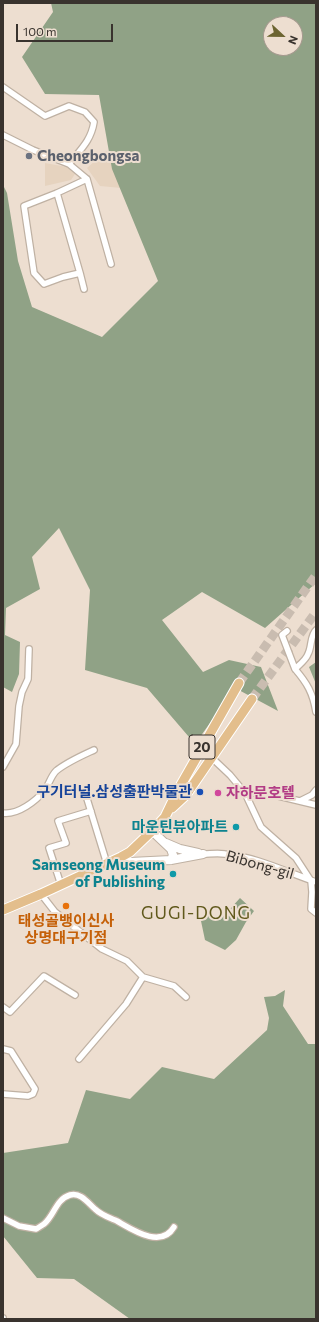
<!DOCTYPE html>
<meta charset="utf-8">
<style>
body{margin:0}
#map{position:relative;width:319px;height:1322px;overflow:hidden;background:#edded0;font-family:Commissioner,sans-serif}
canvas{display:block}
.frame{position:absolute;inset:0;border:4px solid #39332e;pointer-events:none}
.north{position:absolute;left:263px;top:16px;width:40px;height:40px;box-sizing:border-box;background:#edded0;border:1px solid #a59a8f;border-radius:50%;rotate:112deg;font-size:11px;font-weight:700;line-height:16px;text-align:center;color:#39332e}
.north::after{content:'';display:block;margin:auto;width:14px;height:18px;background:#6c6431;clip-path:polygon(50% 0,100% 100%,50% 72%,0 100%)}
.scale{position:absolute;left:16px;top:24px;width:97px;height:18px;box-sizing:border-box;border:2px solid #39332e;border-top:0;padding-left:5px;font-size:12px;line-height:14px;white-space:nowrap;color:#39332e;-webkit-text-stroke:3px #edded0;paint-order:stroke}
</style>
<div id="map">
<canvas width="319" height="1322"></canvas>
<div class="frame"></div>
<div class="north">N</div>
<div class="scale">100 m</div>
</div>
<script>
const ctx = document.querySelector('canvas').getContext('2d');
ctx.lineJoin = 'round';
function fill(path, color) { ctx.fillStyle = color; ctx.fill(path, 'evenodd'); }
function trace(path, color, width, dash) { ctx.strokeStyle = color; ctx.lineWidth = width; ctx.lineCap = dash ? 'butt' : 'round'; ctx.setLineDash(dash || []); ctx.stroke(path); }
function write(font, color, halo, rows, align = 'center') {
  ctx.font = font + ' Commissioner,"Noto Sans KR",sans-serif'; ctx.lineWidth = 4; ctx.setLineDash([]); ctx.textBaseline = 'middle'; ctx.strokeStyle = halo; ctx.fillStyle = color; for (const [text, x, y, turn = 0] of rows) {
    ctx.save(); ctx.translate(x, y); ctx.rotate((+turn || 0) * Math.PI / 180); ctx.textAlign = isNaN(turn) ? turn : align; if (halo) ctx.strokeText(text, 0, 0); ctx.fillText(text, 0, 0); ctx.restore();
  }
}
const built = new Path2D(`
 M 106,151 L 118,159 L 132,189 L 100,186 L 87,168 Z
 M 45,163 L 67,167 L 75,174 L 71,180 L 45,186 Z`);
const forest = new Path2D(`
 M 51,3 L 316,3 L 316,583 L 265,628 L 202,592 L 162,620 L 203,672 L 229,660 L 261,667 L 278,711 L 235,688 L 195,744 L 147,688 L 85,670 L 90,590 L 59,528 L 32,557 L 40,589 L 6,608 L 5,635 L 20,642 L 19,674 L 12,692 L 3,687 L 3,185 L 7,193 L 18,261 L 32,307 L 102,337 L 158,281 L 112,169 L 99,95 L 45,94 L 22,57 L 53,12 ZM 271,24 L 295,24 L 295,48 L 271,48 Z
 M 316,662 L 316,684 L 309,667 Z
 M 240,898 L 254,911 L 246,922 L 236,940 L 225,950 L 205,940 L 201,921 L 211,914 L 220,920 Z
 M 285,990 L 283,1006 L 308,1044 L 316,1044 L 316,1319 L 130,1319 L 74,1279 L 37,1278 L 3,1236 L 3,1153 L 68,1143 L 86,1090 L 130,1099 L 162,1067 L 214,1079 L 267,1030 L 269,1018 L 264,997 L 275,996 Z`);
const primaryTunnel = new Path2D(`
 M 239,683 L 316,575
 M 252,699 L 316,612`);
const minor = new Path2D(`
 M 3,87 L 45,116 L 69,106 L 85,112 L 94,122 C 91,141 80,150 69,164
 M 3,135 L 33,150 L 69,164 L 87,179 L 111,264
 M 57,193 L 80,273 L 63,277 L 44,284 L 34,273 L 24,206 L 57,193 L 87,179
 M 80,273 L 84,289
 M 316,630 C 310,635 312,647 308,654 C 306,660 299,665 295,669 C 307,683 313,693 316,712
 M 287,631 L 282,635 L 295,669
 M 212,758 L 230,775 L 245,793 L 266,793 L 316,805
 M 3,767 L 16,744 L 19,706 L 22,692 L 28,679 L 29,649
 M 84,789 L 107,864
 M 245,793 L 261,827 L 296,858 L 311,881 L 312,892 L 311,909 L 316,913
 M 300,801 L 312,795 L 316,790
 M 3,813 C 18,815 36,801 45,790 C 49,784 51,776 56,771 C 67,762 81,756 94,750
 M 203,854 C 210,854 218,853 225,854 C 257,857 286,872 316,882
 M 61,885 L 49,848 L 66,843 L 58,821 L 91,811
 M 41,894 L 55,912 L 102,949 L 127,961 L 143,977 L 126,1004 L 79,1059
 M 143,977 L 174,986 L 186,997
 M 3,1007 L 10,1012 L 44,976 L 75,995
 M 3,1049 L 11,1051 L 35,1089 L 33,1094 L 28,1096 L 3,1094
 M 3,1218 L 19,1226 L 36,1229 C 38,1228 41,1226 44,1224 C 54,1216 56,1199 70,1195 C 81,1192 88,1203 95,1209 C 101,1215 110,1218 117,1221 C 133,1230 161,1249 174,1227
 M 3,1318 L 3,1319`);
const secondary = new Path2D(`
 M 152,831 L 171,849 L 173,855 L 171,860
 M 166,843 L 180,849 L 198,853
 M 110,863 L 171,860 L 203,854`);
const primary = new Path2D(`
 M 172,808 L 186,795 L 252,699
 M 3,910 L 41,894 L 121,857 L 130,852 L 152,831 L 165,817 L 178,790 L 239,683`);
const markers = [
 [29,156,4,"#6b7280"],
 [200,792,4,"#1a4fb4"],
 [218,793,4,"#d1479c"],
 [236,827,4,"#0f9aa8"],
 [173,874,4,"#0f9aa8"],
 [66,906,4,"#e8710a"]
];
const shields = [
 [202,747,26]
];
const shieldNames = [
 ["20",202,747]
];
const worshipNames = [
 ["Cheongbongsa",37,156]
];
const transitNames = [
 ["구기터널.삼성출판박물관",192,792]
];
const hotelNames = [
 ["자하문호텔",226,793]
];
const cultureNames = [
 ["마운틴뷰아파트",228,827],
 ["Samseong Museum",165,865],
 ["of Publishing",165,882]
];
const streetNames = [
 ["Bibong-gil",260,865,16]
];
const foodNames = [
 ["태성골뱅이신사",66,921],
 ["상명대구기점",66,938]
];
const quarterNames = [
 ["GUGI-DONG",196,913]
];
fill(built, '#e6d3bf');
fill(forest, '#90a286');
trace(primaryTunnel, '#c9bcb0', 9, [9, 4.5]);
trace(minor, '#bfb1a3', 8);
trace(secondary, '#bfb1a3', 10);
trace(primary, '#fff', 11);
trace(minor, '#fff', 5.5);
trace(secondary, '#fff', 8);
trace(primary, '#e3be8c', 9);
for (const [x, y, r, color] of markers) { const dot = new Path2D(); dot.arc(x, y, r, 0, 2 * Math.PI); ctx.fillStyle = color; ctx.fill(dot); trace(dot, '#edded0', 1.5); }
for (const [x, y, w] of shields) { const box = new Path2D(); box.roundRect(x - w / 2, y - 12, w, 24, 3); ctx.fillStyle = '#edded0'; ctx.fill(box); trace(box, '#39332e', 1); }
write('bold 14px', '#39332e', null, shieldNames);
write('bold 15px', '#5b616d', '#edded0', worshipNames, 'left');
write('bold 15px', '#164399', '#edded0', transitNames, 'right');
write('bold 15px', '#b23c85', '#edded0', hotelNames, 'left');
write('bold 15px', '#0d838f', '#edded0', cultureNames, 'right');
write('15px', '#39332e', '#edded0', streetNames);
write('bold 15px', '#c56008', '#edded0', foodNames);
ctx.letterSpacing = '1px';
write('17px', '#61591c', '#edded0', quarterNames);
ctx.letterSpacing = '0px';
</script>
